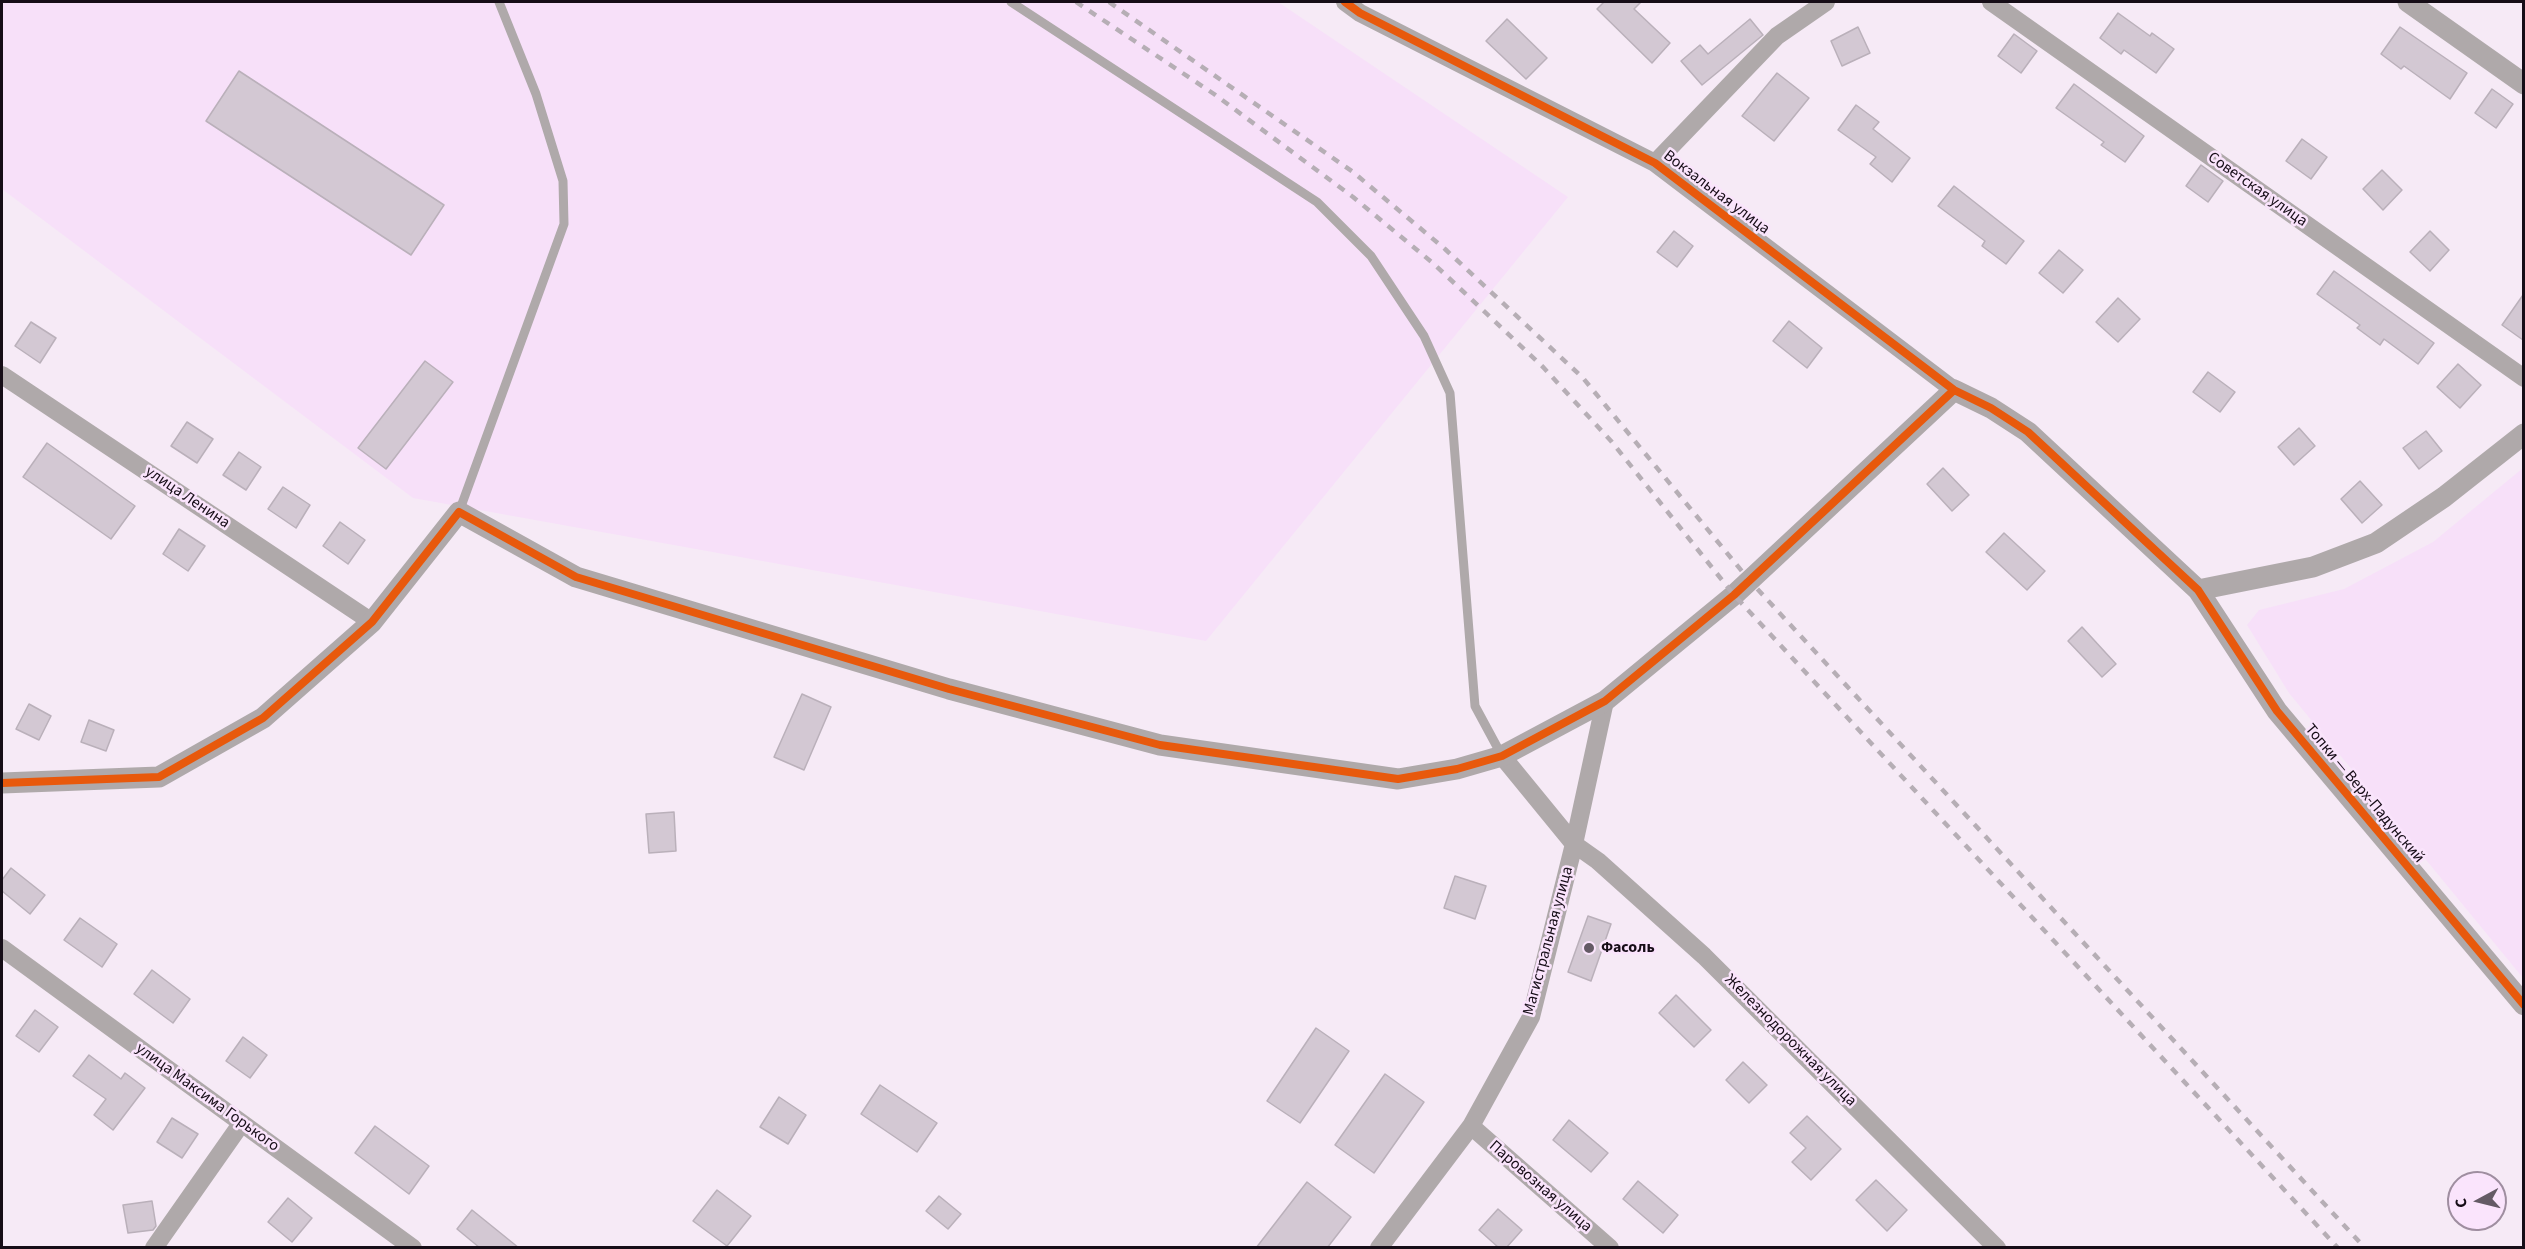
<!DOCTYPE html>
<meta charset="utf-8">
<style>
body{margin:0}
#map{position:relative;width:2525px;height:1249px;overflow:hidden;background:#f6eaf6;font-family:"Source Sans 3",sans-serif}
canvas{display:block}
.frame{position:absolute;inset:0;border:3px solid #160d17;pointer-events:none}
.north{position:absolute;left:2447px;top:1171px;width:60px;height:60px;box-sizing:border-box;background:#fae4fc;border:2px solid #9f8ea0;border-radius:50%;rotate:263deg;font-size:16px;font-weight:700;line-height:24px;text-align:center;color:#160d17}
.north::after{content:'';display:block;margin:auto;width:21px;height:27px;background:#645a65;clip-path:polygon(50% 0,100% 100%,50% 72%,0 100%)}
</style>
<div id="map">
<canvas width="2525" height="1249"></canvas>
<div class="frame"></div>
<div class="north">С</div>
</div>
<script>
const ctx = document.querySelector('canvas').getContext('2d');
ctx.lineJoin = 'round';
function fill(path, color) { ctx.fillStyle = color; ctx.fill(path, 'evenodd'); }
function trace(path, color, width, dash) { ctx.strokeStyle = color; ctx.lineWidth = width; ctx.lineCap = dash ? 'butt' : 'round'; ctx.setLineDash(dash || []); ctx.stroke(path); }
function write(font, color, halo, rows, align = 'center') {
  ctx.font = font + ' "Source Sans 3",sans-serif'; ctx.lineWidth = 5; ctx.setLineDash([]); ctx.textBaseline = 'middle'; ctx.strokeStyle = halo; ctx.fillStyle = color; for (const [text, x, y, turn = 0] of rows) {
    ctx.save(); ctx.translate(x, y); ctx.rotate((+turn || 0) * Math.PI / 180); ctx.textAlign = isNaN(turn) ? turn : align; if (halo) ctx.strokeText(text, 0, 0); ctx.fillText(text, 0, 0); ctx.restore();
  }
}
const built = new Path2D(`
 M 2,2 L 1278,2 L 1568,197 L 1206,641 L 413,498 L 2,189 Z
 M 2523,468 L 2523,978 L 2289,693 L 2247,625 L 2259,610 L 2344,589 L 2433,542 Z`);
const building = new Path2D(`
 M 1604,2 L 1641,2 L 1634,9 L 1670,43 L 1652,63 L 1597,9 Z
 M 2118,13 L 2150,36 L 2152,33 L 2174,49 L 2156,73 L 2124,50 L 2121,54 L 2100,38 Z
 M 1507,19 L 1547,58 L 1526,79 L 1486,41 Z
 M 1750,19 L 1763,35 L 1702,85 L 1681,61 L 1700,45 L 1708,54 Z
 M 1858,27 L 1870,53 L 1842,66 L 1831,41 Z
 M 2400,27 L 2467,73 L 2450,99 L 2404,66 L 2401,69 L 2381,54 Z
 M 2014,34 L 2037,51 L 2021,73 L 1998,56 Z
 M 239,71 L 444,205 L 411,255 L 206,121 Z
 M 1777,73 L 1809,98 L 1774,141 L 1742,116 Z
 M 2074,84 L 2144,136 L 2125,162 L 2101,145 L 2104,142 L 2056,108 Z
 M 2492,89 L 2513,104 L 2496,128 L 2475,113 Z
 M 1856,105 L 1879,122 L 1873,129 L 1910,158 L 1892,182 L 1870,164 L 1876,157 L 1838,130 Z
 M 2302,139 L 2327,157 L 2311,179 L 2286,161 Z
 M 2201,165 L 2223,181 L 2208,202 L 2186,186 Z
 M 2382,170 L 2402,190 L 2383,210 L 2363,189 Z
 M 1954,186 L 2024,241 L 2006,264 L 1982,246 L 1985,241 L 1938,206 Z
 M 1674,231 L 1693,246 L 1677,267 L 1657,252 Z
 M 2430,231 L 2449,250 L 2430,271 L 2410,252 Z
 M 2059,250 L 2083,270 L 2063,293 L 2039,273 Z
 M 2334,271 L 2434,343 L 2418,364 L 2384,339 L 2380,345 L 2357,328 L 2360,325 L 2317,294 Z
 M 2523,295 L 2523,340 L 2502,325 Z
 M 2118,298 L 2140,319 L 2118,342 L 2096,322 Z
 M 1789,321 L 1822,348 L 1807,368 L 1773,341 Z
 M 31,322 L 56,338 L 40,363 L 15,346 Z
 M 425,361 L 453,382 L 386,469 L 358,448 Z
 M 2458,364 L 2481,385 L 2460,408 L 2437,387 Z
 M 2208,372 L 2235,392 L 2220,412 L 2193,392 Z
 M 187,422 L 213,439 L 197,463 L 171,446 Z
 M 2299,428 L 2315,446 L 2294,465 L 2278,447 Z
 M 2426,431 L 2442,451 L 2419,469 L 2403,448 Z
 M 47,443 L 135,506 L 111,539 L 23,477 Z
 M 239,452 L 261,467 L 246,490 L 223,475 Z
 M 1943,468 L 1969,495 L 1952,511 L 1927,484 Z
 M 2360,481 L 2382,505 L 2362,523 L 2341,499 Z
 M 283,487 L 310,505 L 296,528 L 268,509 Z
 M 340,522 L 365,540 L 348,564 L 323,546 Z
 M 179,529 L 205,546 L 188,571 L 163,554 Z
 M 2004,533 L 2045,571 L 2027,590 L 1986,552 Z
 M 2082,627 L 2116,664 L 2102,677 L 2068,641 Z
 M 802,694 L 831,707 L 804,770 L 774,757 Z
 M 29,704 L 51,716 L 39,740 L 16,729 Z
 M 89,720 L 114,730 L 106,751 L 81,742 Z
 M 674,812 L 676,851 L 649,853 L 646,814 Z
 M 11,868 L 45,895 L 30,914 L 2,891 L 2,880 Z
 M 1455,876 L 1486,886 L 1475,919 L 1444,908 Z
 M 1588,916 L 1611,924 L 1591,981 L 1568,972 Z
 M 80,918 L 117,944 L 102,967 L 64,940 Z
 M 152,970 L 190,999 L 173,1023 L 134,994 Z
 M 1676,995 L 1711,1030 L 1694,1047 L 1659,1013 Z
 M 35,1010 L 58,1027 L 39,1052 L 16,1036 Z
 M 1316,1028 L 1349,1051 L 1300,1123 L 1267,1101 Z
 M 243,1037 L 267,1055 L 250,1078 L 226,1061 Z
 M 89,1055 L 121,1079 L 125,1073 L 145,1088 L 113,1130 L 94,1115 L 106,1099 L 73,1076 Z
 M 1743,1062 L 1767,1085 L 1749,1103 L 1726,1080 Z
 M 1385,1074 L 1424,1102 L 1374,1173 L 1335,1145 Z
 M 880,1085 L 937,1123 L 917,1152 L 861,1114 Z
 M 779,1097 L 806,1115 L 788,1144 L 760,1127 Z
 M 1807,1116 L 1841,1149 L 1811,1180 L 1792,1162 L 1806,1148 L 1790,1133 Z
 M 172,1118 L 198,1134 L 182,1158 L 157,1142 Z
 M 1569,1120 L 1608,1153 L 1591,1172 L 1553,1140 Z
 M 375,1126 L 429,1166 L 409,1194 L 355,1153 Z
 M 1876,1180 L 1907,1210 L 1887,1231 L 1856,1200 Z
 M 1638,1181 L 1678,1215 L 1663,1233 L 1623,1199 Z
 M 1307,1182 L 1351,1217 L 1327,1248 L 1256,1248 Z
 M 717,1190 L 751,1216 L 727,1246 L 693,1221 Z
 M 939,1196 L 961,1214 L 948,1229 L 926,1211 Z
 M 288,1198 L 312,1218 L 292,1242 L 268,1222 Z
 M 152,1201 L 156,1226 L 153,1230 L 128,1233 L 123,1205 Z
 M 1498,1209 L 1522,1230 L 1506,1248 L 1499,1248 L 1479,1230 Z
 M 472,1210 L 519,1248 L 480,1248 L 457,1229 Z`);
const service = new Path2D(`
 M 1011,2 L 1317,202 L 1371,256 L 1424,336 L 1450,393 L 1475,706 L 1502,756
 M 459,512 L 564,224 L 563,181 L 536,94 L 499,2`);
const minor = new Path2D(`
 M 1345,2 L 1360,13 L 1655,163 L 1954,390
 M 1991,2 L 2524,378
 M 1655,163 L 1777,36 L 1826,2
 M 2,375 L 372,622
 M 1502,756 L 1574,844 L 1598,861 L 1704,956 L 1997,1248
 M 2,948 L 413,1248
 M 1471,1126 L 1610,1248
 M 154,1248 L 241,1124
 M 1379,1248 L 1471,1126 L 1531,1017 L 1574,844 L 1605,701`);
const tertiary = new Path2D(`
 M 2408,2 L 2524,84
 M 2198,590 L 2313,567 L 2376,543 L 2444,497 L 2524,434
 M 2,783 L 159,777 L 263,718 L 372,622 L 459,512 L 576,577 L 949,689 L 1160,745 L 1398,779 L 1457,769 L 1502,756 L 1605,701 L 1734,595 L 1954,390 L 1991,408 L 2028,432 L 2198,590 L 2277,711 L 2524,1005`);
const rail = new Path2D(`
 M 1076,2 L 1214,94 L 1353,197 L 1434,264 L 1543,367 L 1611,441 L 1734,595 L 2338,1248
 M 1109,2 L 1353,172 L 1445,249 L 1583,378 L 1750,581 L 2365,1248`);
const cycleway = new Path2D(`
 M 1345,2 L 1360,13 L 1655,163 L 1954,390 L 1991,408 L 2028,432 L 2198,590 L 2277,711 L 2524,1005
 M 2,783 L 159,777 L 263,718 L 372,622 L 459,512 L 576,577 L 949,689 L 1160,745 L 1398,779 L 1457,769 L 1502,756 L 1605,701 L 1734,595 L 1954,390`);
const markers = [
 [1589,948,6,"#645a65"]
];
const streetNames = [
 ["Советская улица",2257,190,35],
 ["Вокзальная улица",1716,193,37],
 ["улица Ленина",187,498,34],
 ["Топки — Верх-Падунский",2364,794,50],
 ["Магистральная улица",1549,941,-75],
 ["Железнодорожная улица",1790,1041,45],
 ["улица Максима Горького",207,1098,36],
 ["Паровозная улица",1540,1187,41]
];
const poiNames = [
 ["Фасоль",1601,948]
];
fill(built, '#f7e0f9');
fill(building, '#d3c8d3');
trace(building, '#bab0ba', 1.5);
trace(service, '#afa9aa', 9);
trace(minor, '#afa9aa', 18);
trace(tertiary, '#afa9aa', 21);
trace(rail, '#b6aeb5', 4.5, [8, 8]);
trace(cycleway, '#e8590c', 8);
for (const [x, y, r, color] of markers) { const dot = new Path2D(); dot.arc(x, y, r, 0, 2 * Math.PI); ctx.fillStyle = color; ctx.fill(dot); trace(dot, '#fae4fc', 2); }
write('16px', '#160d17', '#fae4fc', streetNames);
write('bold 16px', '#160d17', '#fae4fc', poiNames, 'left');
</script>
